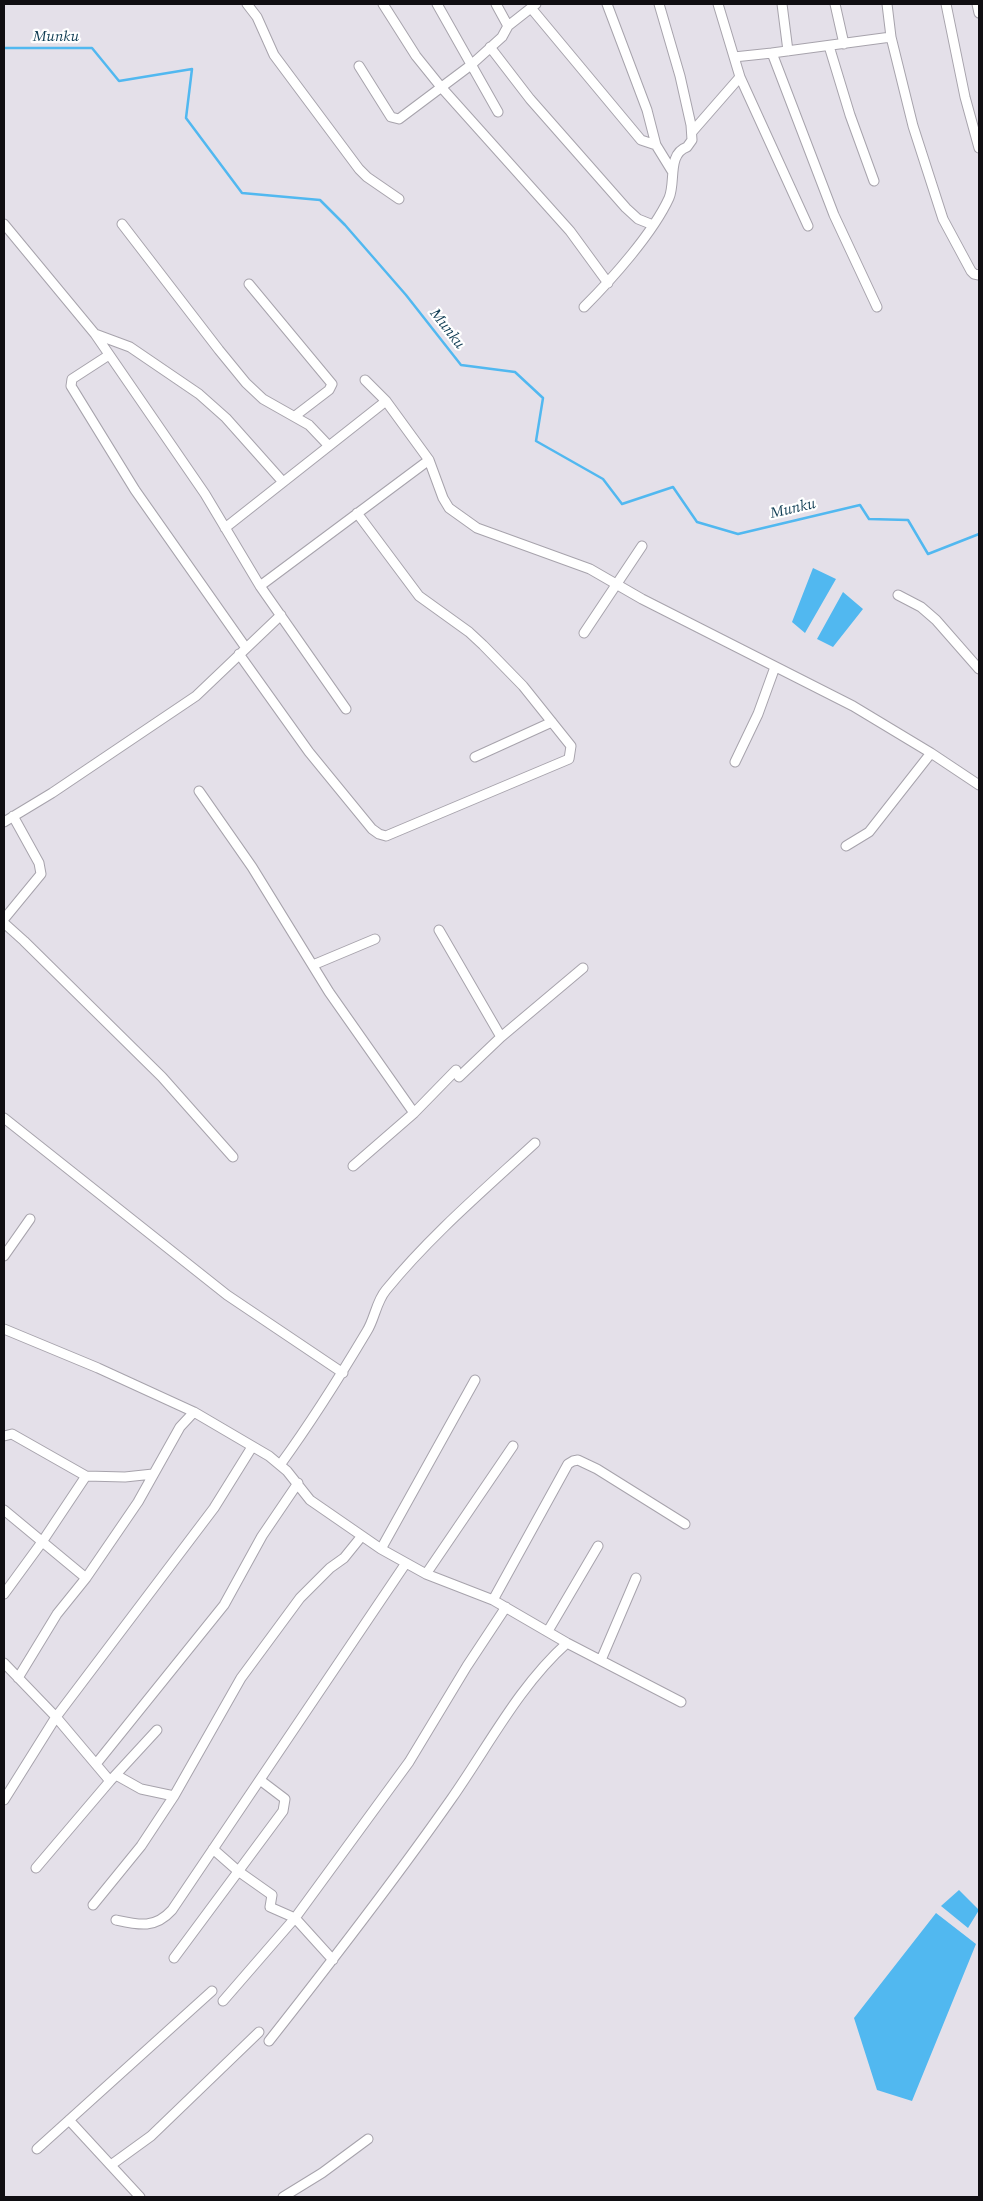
<!DOCTYPE html>
<style>
body{margin:0}
#map{position:relative;width:983px;height:2201px;overflow:hidden;background:#e4e0e9;font-family:"Source Serif 4",serif}
canvas{display:block}
.frame{position:absolute;inset:0;border:5px solid #100e12;pointer-events:none}
</style>
<div id="map">
<canvas width="983" height="2201"></canvas>
<div class="frame"></div>
</div>
<script>
const ctx = document.querySelector('canvas').getContext('2d');
ctx.lineJoin = 'round';
function fill(path, color) { ctx.fillStyle = color; ctx.fill(path, 'evenodd'); }
function trace(path, color, width, dash) { ctx.strokeStyle = color; ctx.lineWidth = width; ctx.lineCap = dash ? 'butt' : 'round'; ctx.setLineDash(dash || []); ctx.stroke(path); }
function write(font, color, halo, rows, align = 'center') {
  ctx.font = font + ' "Source Serif 4",serif'; ctx.lineWidth = 4.5; ctx.setLineDash([]); ctx.textBaseline = 'middle'; ctx.strokeStyle = halo; ctx.fillStyle = color; for (const [text, x, y, turn = 0] of rows) {
    ctx.save(); ctx.translate(x, y); ctx.rotate((+turn || 0) * Math.PI / 180); ctx.textAlign = isNaN(turn) ? turn : align; if (halo) ctx.strokeText(text, 0, 0); ctx.fillText(text, 0, 0); ctx.restore();
  }
}
const water = new Path2D(`
 M 813,568 L 836,579 L 805,633 L 792,622 Z
 M 843,592 L 863,609 L 833,647 L 817,639 Z
 M 959,1890 L 979,1910 L 968,1928 L 941,1906 Z
 M 936,1913 L 976,1944 L 912,2101 L 877,2090 L 854,2018 Z`);
const stream = new Path2D(`
 M 4,48 L 92,48 L 119,81 L 192,69 L 186,118 L 242,193 L 320,200 L 345,225 L 406,295 L 461,365 L 515,372 L 543,398 L 536,441 L 603,479 L 622,504 L 673,487 L 697,522 L 738,534 L 860,505 L 869,519 L 908,520 L 928,554 L 979,534`);
const street = new Path2D(`
 M 247,4 L 257,17 L 274,55 L 359,169 L 367,177 L 399,199
 M 383,4 L 416,56 L 441,87 L 570,231 L 608,283
 M 437,4 L 498,112
 M 496,4 L 508,26
 M 607,4 L 647,110 L 656,145 L 672,171
 M 718,4 L 740,77 L 808,226
 M 782,4 L 788,51
 M 835,4 L 844,44
 M 887,4 L 891,37 L 913,126 L 943,219 L 971,271 L 974,274 L 979,275
 M 946,4 L 965,97 L 979,148
 M 977,4 L 979,13
 M 531,8 L 641,140 L 656,145
 M 829,46 L 850,115 L 874,181
 M 490,47 L 530,99 L 626,208 L 638,219 L 653,225
 M 772,53 L 891,37
 M 734,57 L 772,53 L 834,215 L 877,307
 M 359,66 L 391,117 L 399,119 L 471,65 L 502,37 L 508,26 L 536,4
 M 692,132 L 740,77
 M 4,224 L 95,334 L 205,494 L 260,586 L 346,709
 M 122,224 L 219,350 L 246,383 L 263,399 L 309,425 L 329,446
 M 249,284 L 332,384 L 329,390 L 295,416
 M 584,307 C 612,279 653,233 669,198 C 676,182 667,154 687,147 L 692,140 L 691,125 L 680,76 L 659,4
 M 95,334 L 130,347 L 199,394 L 226,418 L 283,482
 M 109,355 L 72,379 L 71,386 L 135,490 L 246,648
 M 365,380 L 386,401 L 429,460 L 443,498 L 449,508 L 477,528 L 590,569 L 642,599 L 853,706 L 931,753 L 979,785
 M 225,528 L 386,401
 M 260,586 L 429,460
 M 898,595 L 921,607 L 936,620 L 979,669
 M 584,633 L 642,546
 M 239,654 L 309,752 L 372,829 L 379,834 L 386,836 L 569,759 L 571,746 L 523,686 L 483,645 L 469,632 L 419,596 L 357,513
 M 475,757 L 552,722
 M 735,762 L 758,714 L 775,667
 M 199,791 L 252,867 L 329,992 L 414,1113
 M 4,822 L 52,793 L 196,696 L 281,615
 M 846,846 L 869,832 L 931,753
 M 4,919 L 41,874 L 39,863 L 13,816
 M 4,923 L 24,941 L 162,1077 L 233,1157
 M 439,930 L 501,1037
 M 313,965 L 375,939
 M 459,1077 L 501,1037 L 583,968
 M 4,1118 L 227,1295 L 343,1373
 M 353,1166 L 414,1113 L 456,1070
 M 4,1256 L 30,1219
 M 4,1329 L 98,1368 L 194,1412 L 269,1456 L 287,1471 L 310,1500 L 381,1549 L 426,1574 L 493,1600 L 567,1643 L 681,1702
 M 4,1436 L 12,1434 L 86,1476 L 125,1477 L 153,1474
 M 280,1465 C 312,1421 339,1378 367,1331 C 375,1318 376,1302 386,1290 C 430,1236 484,1190 535,1143
 M 4,1510 L 86,1578
 M 381,1549 L 475,1380
 M 426,1574 L 513,1446
 M 4,1594 L 42,1542 L 86,1476
 M 493,1600 L 568,1464 L 573,1461 L 578,1460 L 597,1469 L 685,1524
 M 548,1631 L 598,1546
 M 601,1660 L 636,1578
 M 4,1663 L 56,1717 L 110,1781
 M 18,1678 L 57,1614 L 86,1578 L 138,1502 L 180,1427 L 194,1412
 M 96,1764 L 224,1605 L 262,1536 L 298,1483
 M 116,1775 L 141,1789 L 174,1796
 M 4,1800 L 56,1717 L 214,1508 L 252,1447
 M 213,1849 L 238,1871 L 272,1895 L 270,1907 L 295,1918 L 333,1960
 M 36,1868 L 110,1781 L 157,1730
 M 93,1905 L 141,1846 L 174,1796 L 241,1678 L 300,1598 L 330,1568 L 344,1558 L 361,1537
 M 116,1920 C 139,1925 155,1929 172,1910 L 406,1563
 M 174,1958 L 283,1811 L 285,1799 L 260,1780
 M 223,2001 L 295,1918 L 409,1762 L 467,1666 L 506,1607
 M 269,2041 C 332,1961 394,1881 452,1798 C 489,1745 519,1686 567,1643
 M 69,2120 L 140,2197
 M 37,2149 L 212,1991
 M 111,2165 L 151,2136 L 259,2032
 M 283,2197 L 322,2173 L 368,2139`);
const waterNames = [
 ["Munku",56,37],
 ["Munku",447,329,52],
 ["Munku",793,509,-13]
];
fill(water, '#51b8f0');
trace(stream, '#51b8f0', 2.5);
trace(street, '#a7a3ac', 11);
trace(street, '#fff', 9);
write('italic 15px', '#0f3c53', '#fff', waterNames);
</script>
